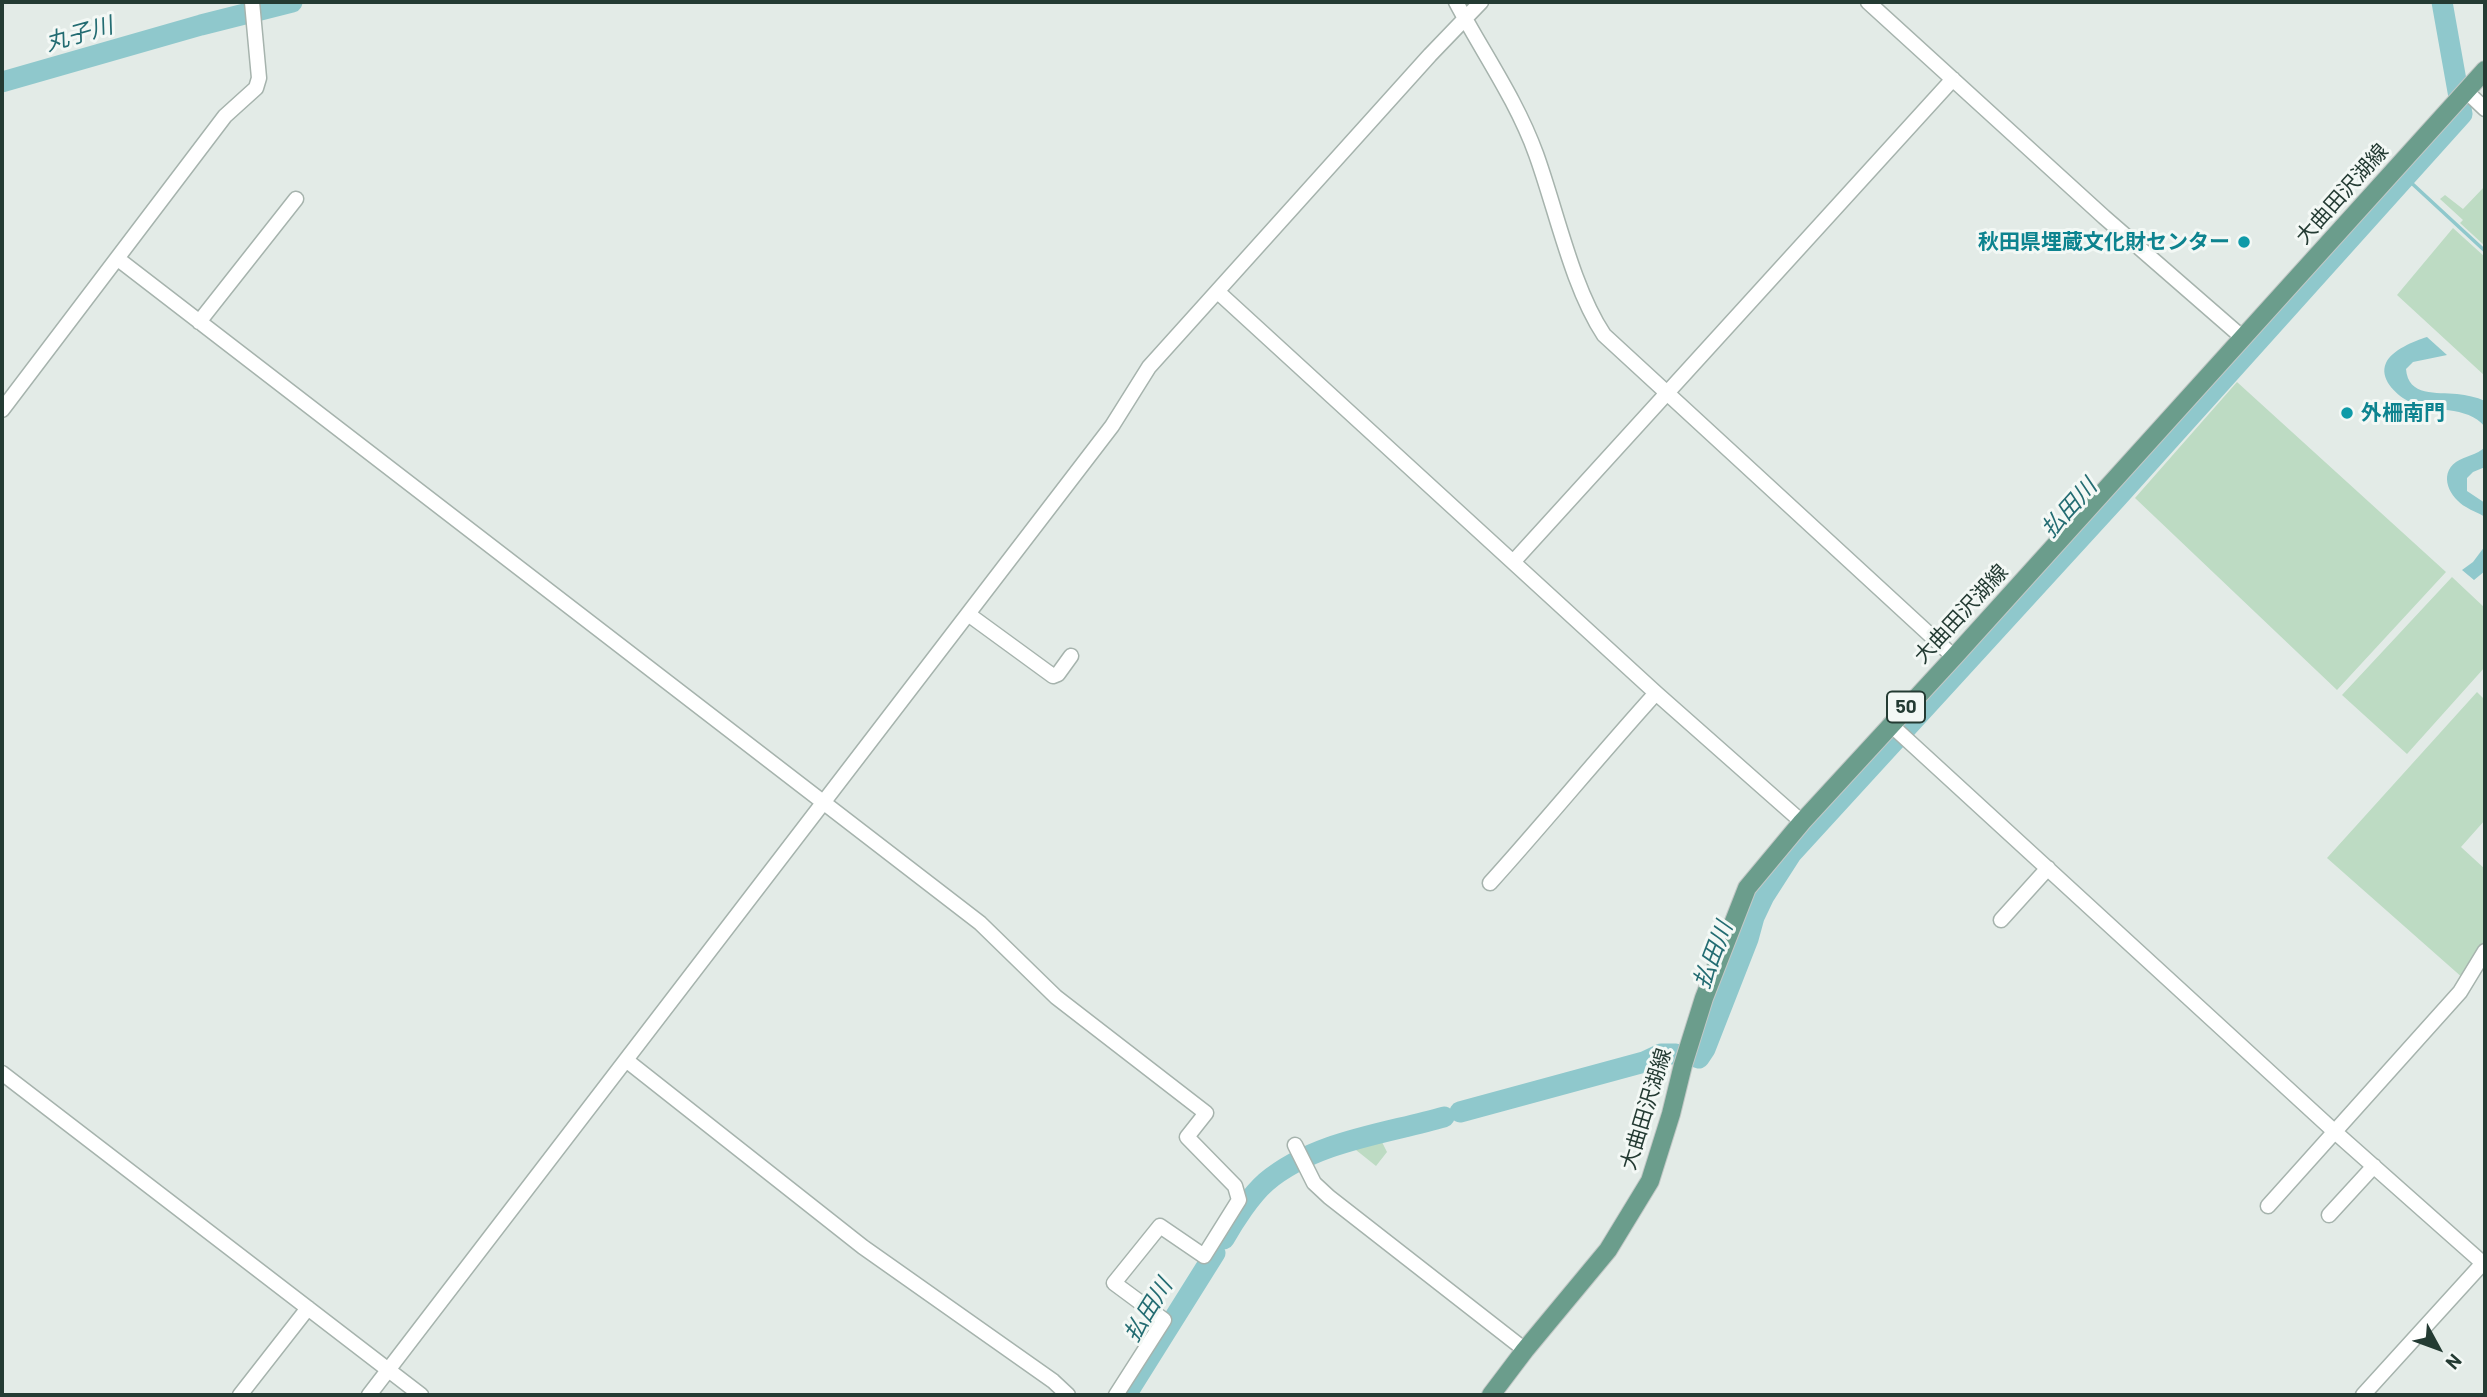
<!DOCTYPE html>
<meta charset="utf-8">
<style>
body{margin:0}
#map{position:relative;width:2487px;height:1397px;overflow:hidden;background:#e3ebe7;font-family:Barlow,sans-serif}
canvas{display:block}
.frame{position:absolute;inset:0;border:4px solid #243b33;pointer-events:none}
.north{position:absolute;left:2403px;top:1313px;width:70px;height:70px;-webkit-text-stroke:5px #f3f8f5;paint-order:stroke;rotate:131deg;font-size:19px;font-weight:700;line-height:28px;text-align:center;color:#243b33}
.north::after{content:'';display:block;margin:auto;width:24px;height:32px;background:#243b33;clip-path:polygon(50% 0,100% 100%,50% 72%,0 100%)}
</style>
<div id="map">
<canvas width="2487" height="1397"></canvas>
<div class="frame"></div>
<div class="north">N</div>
</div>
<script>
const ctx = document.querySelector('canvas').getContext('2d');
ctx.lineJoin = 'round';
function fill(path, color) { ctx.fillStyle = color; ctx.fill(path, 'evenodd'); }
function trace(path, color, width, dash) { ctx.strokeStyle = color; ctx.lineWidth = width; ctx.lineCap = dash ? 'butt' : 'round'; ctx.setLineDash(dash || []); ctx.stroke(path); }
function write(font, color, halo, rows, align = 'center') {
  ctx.font = font + ' Barlow,"Noto Sans JP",sans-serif'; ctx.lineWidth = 6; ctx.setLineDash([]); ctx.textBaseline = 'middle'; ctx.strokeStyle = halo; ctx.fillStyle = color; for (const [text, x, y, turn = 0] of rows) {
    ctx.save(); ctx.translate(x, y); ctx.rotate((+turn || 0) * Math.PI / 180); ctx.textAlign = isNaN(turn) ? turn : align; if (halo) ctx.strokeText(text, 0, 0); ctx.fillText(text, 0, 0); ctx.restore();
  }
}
const green = new Path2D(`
 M 2485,186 L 2485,246 L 2460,223 L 2463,220 L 2440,199 L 2445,195 L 2463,209 Z
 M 2453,228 L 2485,257 L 2485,376 L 2397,295 Z
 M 2237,382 L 2446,572 L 2337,690 L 2135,498 Z
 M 2452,577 L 2485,608 L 2485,667 L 2407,754 L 2342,695 Z
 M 2477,692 L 2485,700 L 2485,820 L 2461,847 L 2485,869 L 2485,940 L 2464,979 L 2327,858 Z
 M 1381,1140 L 1387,1152 L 1376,1166 L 1351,1146 Z`);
const water = new Path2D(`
 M 2427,337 L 2447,355 L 2413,362 L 2406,369 C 2408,397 2437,392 2457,394 C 2467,395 2476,397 2485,401 L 2485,427 C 2467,404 2432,414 2408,401 C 2395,394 2379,378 2386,363 C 2392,350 2414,341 2427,337 Z
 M 2485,447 L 2485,467 L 2473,472 L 2467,478 L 2467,491 L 2485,503 L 2485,517 C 2479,513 2472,511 2466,507 C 2450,498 2438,475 2456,462 C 2465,456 2477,455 2485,447 Z
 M 2485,546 L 2485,571 L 2474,580 L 2462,570 L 2473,562 Z`);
const stream = new Path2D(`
 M 2405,177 L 2485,251`);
const river = new Path2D(`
 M 2,82 L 201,25 L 292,2
 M 1696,1057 L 1699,1058 L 1705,1049 L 1748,939 L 1754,917 L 1764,896 L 1791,854 L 2116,499 L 2462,114 L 2442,2
 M 1460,1112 L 1644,1062 L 1661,1054 L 1676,1054
 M 1224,1239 C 1234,1221 1251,1195 1266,1182 C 1315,1141 1385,1134 1444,1117
 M 1126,1395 L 1215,1253`);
const minor = new Path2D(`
 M 1456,2 C 1483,53 1516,99 1536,154 C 1556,209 1572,287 1604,335 L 1954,657
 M 1868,2 L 2104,217 L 2243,338
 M 2466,91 L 2485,109
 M 118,259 L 980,923 L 1056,997 L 1206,1113 L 1187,1137 L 1235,1186 L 1239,1200 L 1204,1256 L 1160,1226 L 1114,1283 L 1164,1320 L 1116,1395
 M 1218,292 L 1656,693 L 1802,822
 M 199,322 L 296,199
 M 2,410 L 225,116 L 256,88 L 259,78 L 252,2
 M 1514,561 L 1953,79
 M 968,614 L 1053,676 L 1058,674 L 1071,656
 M 1890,724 L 2335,1132 L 2485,1265
 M 1490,883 C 1546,821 1599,756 1656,693
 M 2001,920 L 2048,868
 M 626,1060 L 863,1247 L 1053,1381 L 1068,1395
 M 2,1073 L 421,1395
 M 1295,1145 L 1314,1183 L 1329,1197 L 1525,1350
 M 2268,1206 L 2460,992 L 2485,951
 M 2329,1215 L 2374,1166
 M 240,1395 L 308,1308
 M 369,1395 L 1112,426 L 1149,367 L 1430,55 L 1481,2
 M 2363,1395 L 2483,1263`);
const major = new Path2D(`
 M 1491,1395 L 1525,1350 L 1608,1250 L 1650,1181 L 1671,1114 L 1683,1065 L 1704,998 L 1747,888 L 1802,822 L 1954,657 L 2485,70`);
const markers = [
 [2244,242,7,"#0f9aa8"],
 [2347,413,7,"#0f9aa8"]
];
const shields = [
 [1906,707,38]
];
const shieldNames = [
 ["50",1906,707]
];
const streetNames = [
 ["大曲田沢湖線",2342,194,-48],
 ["大曲田沢湖線",1961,614,-47],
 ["大曲田沢湖線",1646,1109,-73]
];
const cultureNames = [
 ["秋田県埋蔵文化財センター",2230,242],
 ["外柵南門",2361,413,"left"]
];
const waterNames = [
 ["丸子川",79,34,-16],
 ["払田川",2069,508,-48],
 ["払田川",1713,955,-69],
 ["払田川",1148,1310,-58]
];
fill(green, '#bddbc3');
fill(water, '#8fc8cc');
trace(stream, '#8fc8cc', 3.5);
trace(river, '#8fc8cc', 21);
trace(minor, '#a6b3ad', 17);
trace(major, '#c2c8c6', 20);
trace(minor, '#fff', 14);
trace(major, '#6b9d8c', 18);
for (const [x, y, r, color] of markers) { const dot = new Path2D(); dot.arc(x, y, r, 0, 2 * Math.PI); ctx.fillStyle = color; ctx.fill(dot); trace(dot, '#f3f8f5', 2.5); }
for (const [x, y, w] of shields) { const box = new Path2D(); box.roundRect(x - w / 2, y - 15.5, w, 31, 5); ctx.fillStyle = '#f3f8f5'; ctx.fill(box); trace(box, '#243b33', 2); }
write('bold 19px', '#243b33', null, shieldNames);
write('21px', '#243b33', '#f3f8f5', streetNames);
write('bold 21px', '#0d838f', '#f3f8f5', cultureNames, 'right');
write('italic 23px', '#236c72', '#f3f8f5', waterNames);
</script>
